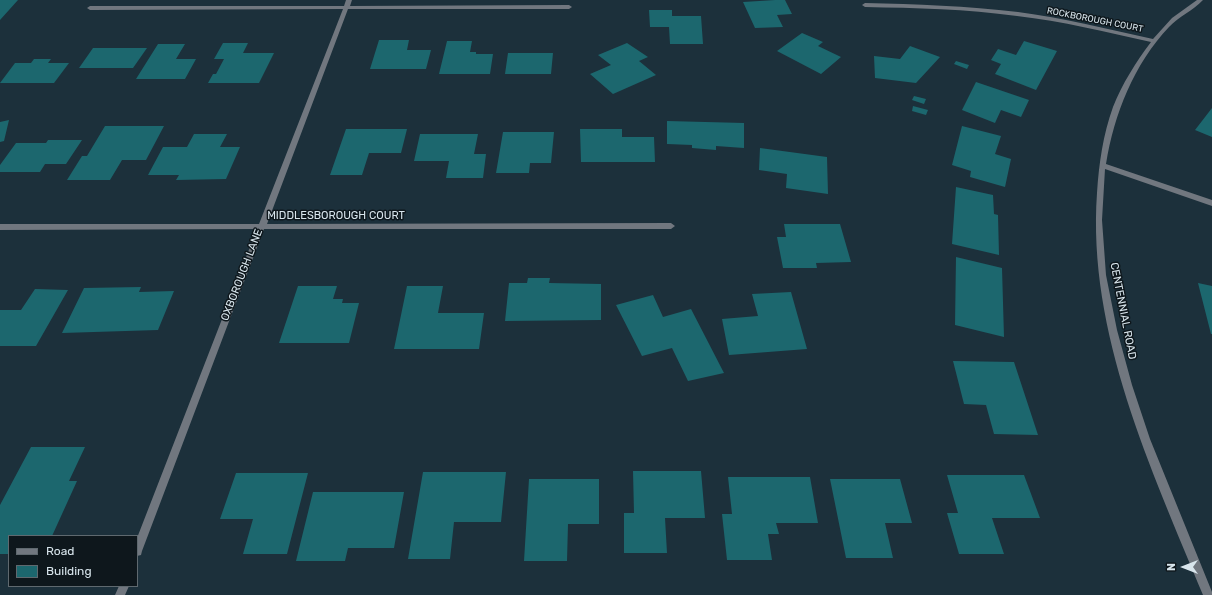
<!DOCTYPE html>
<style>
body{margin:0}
#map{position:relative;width:1212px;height:595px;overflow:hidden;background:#1c303b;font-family:Rubik,sans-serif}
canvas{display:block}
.legend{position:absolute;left:8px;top:535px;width:130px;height:52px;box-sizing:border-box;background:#0e171c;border:1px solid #5f696f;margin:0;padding:5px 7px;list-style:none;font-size:12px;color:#d8e5ec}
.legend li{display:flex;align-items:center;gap:8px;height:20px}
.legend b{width:20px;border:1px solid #5f696f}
.north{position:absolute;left:1164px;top:547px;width:40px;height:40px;-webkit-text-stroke:3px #0e171c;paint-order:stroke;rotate:270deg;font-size:11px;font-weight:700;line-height:16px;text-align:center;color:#d8e5ec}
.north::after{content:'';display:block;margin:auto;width:14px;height:18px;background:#d8e5ec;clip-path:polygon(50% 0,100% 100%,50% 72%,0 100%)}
</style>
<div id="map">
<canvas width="1212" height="595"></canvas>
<ul class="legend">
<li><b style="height:5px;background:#71777f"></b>Road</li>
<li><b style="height:11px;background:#1c676e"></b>Building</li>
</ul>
<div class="north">N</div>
</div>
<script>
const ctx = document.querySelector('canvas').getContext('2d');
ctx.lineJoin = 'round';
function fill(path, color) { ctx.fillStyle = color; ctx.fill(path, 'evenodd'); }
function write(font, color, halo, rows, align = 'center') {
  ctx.font = font + ' Rubik,sans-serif'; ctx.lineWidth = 3; ctx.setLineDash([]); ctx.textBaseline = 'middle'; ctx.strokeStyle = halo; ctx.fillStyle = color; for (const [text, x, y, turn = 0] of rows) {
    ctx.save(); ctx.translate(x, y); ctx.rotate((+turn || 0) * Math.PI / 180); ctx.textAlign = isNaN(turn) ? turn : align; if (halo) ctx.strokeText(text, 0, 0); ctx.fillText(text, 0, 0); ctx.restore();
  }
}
const building = new Path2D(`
 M 0,0 L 18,0 L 0,20 Z
 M 775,0 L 785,0 L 792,14 L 777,15 L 783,27 L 755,28 L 743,2 Z
 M 649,10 L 672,10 L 672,16 L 701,16 L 703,44 L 670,44 L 669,27 L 650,27 Z
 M 802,33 L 823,42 L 818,46 L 841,57 L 821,74 L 777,51 Z
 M 379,40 L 409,40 L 407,50 L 431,50 L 426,69 L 370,69 Z
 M 447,41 L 472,41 L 470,52 L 476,52 L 476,54 L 493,54 L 490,74 L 439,74 Z
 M 1024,41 L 1057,51 L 1036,90 L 995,74 L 1001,64 L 991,60 L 998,49 L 1016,55 Z
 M 223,43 L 248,43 L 243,53 L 274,53 L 259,83 L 208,83 L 213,74 L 216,74 L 224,59 L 214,59 Z
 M 627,43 L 648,57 L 639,61 L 656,75 L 613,94 L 590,74 L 611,65 L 598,55 Z
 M 158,44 L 185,44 L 176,59 L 196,59 L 185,79 L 136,79 Z
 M 910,46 L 940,57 L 916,83 L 875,78 L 874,56 L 900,59 Z
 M 93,48 L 147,48 L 133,68 L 79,68 Z
 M 508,53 L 553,53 L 551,74 L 505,74 Z
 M 34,59 L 51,59 L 48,63 L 69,63 L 54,83 L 0,83 L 15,63 L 31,63 Z
 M 956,61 L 969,65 L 967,69 L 954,64 Z
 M 976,82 L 1029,100 L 1021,117 L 1001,110 L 995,123 L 962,110 Z
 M 914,96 L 926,99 L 924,104 L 912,100 Z
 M 913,106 L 928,110 L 926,115 L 912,111 Z
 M 1212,108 L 1212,137 L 1195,130 Z
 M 9,120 L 4,141 L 0,142 L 0,122 Z
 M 667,121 L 744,123 L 744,148 L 716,146 L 716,150 L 692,148 L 692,145 L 667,144 Z
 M 105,126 L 164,126 L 146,160 L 122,160 L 110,180 L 67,180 L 82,156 L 87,156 Z
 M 962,126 L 1001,136 L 995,154 L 1011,159 L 1005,187 L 970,177 L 971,171 L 952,165 Z
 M 346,129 L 407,129 L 401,153 L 369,153 L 362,175 L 330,175 Z
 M 580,129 L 622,129 L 622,137 L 654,137 L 655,162 L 581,162 Z
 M 503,132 L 554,132 L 551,163 L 530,163 L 529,173 L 496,173 Z
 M 194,134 L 227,134 L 220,147 L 240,147 L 226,179 L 176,180 L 179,175 L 148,175 L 163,147 L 187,147 Z
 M 420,134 L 478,134 L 474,154 L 486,154 L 483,178 L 446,178 L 449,161 L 414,161 Z
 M 48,140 L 82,140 L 66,164 L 45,164 L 40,172 L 0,172 L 0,165 L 16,143 L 46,143 Z
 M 760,148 L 827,157 L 828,194 L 786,188 L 787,174 L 759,170 Z
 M 956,187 L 993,195 L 994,214 L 998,215 L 999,255 L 952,244 Z
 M 784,224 L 840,224 L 851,262 L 816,263 L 817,268 L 783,268 L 777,237 L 786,237 Z
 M 956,257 L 1002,268 L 1004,337 L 955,325 Z
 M 528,278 L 550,278 L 549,283 L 601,284 L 601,320 L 505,321 L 509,283 L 527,283 Z
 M 1198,283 L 1212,286 L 1212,334 L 1211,334 Z
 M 298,286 L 337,286 L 333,299 L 343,299 L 342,303 L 359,303 L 349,343 L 279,343 Z
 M 407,286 L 443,286 L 438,313 L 484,313 L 479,349 L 394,349 Z
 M 141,287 L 139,292 L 174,291 L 158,330 L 62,333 L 84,288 Z
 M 35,289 L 68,290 L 36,346 L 0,346 L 0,310 L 21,310 Z
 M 791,292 L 807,349 L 729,355 L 722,319 L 758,316 L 752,294 Z
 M 653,295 L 663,317 L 691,309 L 724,373 L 688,381 L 672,348 L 642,356 L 616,305 Z
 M 953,361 L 1014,362 L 1038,435 L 994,434 L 986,405 L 964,404 Z
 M 31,447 L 85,447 L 69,481 L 77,481 L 52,536 L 9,536 L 9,554 L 0,554 L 0,505 Z
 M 633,471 L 701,471 L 705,518 L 665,518 L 667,553 L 624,553 L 624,513 L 634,513 Z
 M 423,472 L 506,472 L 501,522 L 454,522 L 450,559 L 408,559 Z
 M 236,473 L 308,473 L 287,554 L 243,554 L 253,519 L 220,519 Z
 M 947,475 L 1024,475 L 1040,518 L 992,518 L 1004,554 L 959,554 L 947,513 L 958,513 Z
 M 728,477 L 810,477 L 818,523 L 776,523 L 779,534 L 768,534 L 772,560 L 727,560 L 722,514 L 732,514 Z
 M 529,479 L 599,479 L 599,524 L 568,524 L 567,561 L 524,561 Z
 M 830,479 L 900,479 L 912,523 L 885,523 L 893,558 L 846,558 Z
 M 313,492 L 404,492 L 394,548 L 348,548 L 345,561 L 296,561 Z`);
const street = new Path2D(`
 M 346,0 L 352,0 L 350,6 L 569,5 L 572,7 L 569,9 L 348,9 L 267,224 L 671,223 L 675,226 L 671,229 L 264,229 L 142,551 L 141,555 L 137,556 L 137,538 L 257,229 L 0,230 L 0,224 L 259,224 L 343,9 L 90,10 L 87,8 L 90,6 L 344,6 Z
 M 1197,0 L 1203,0 C 1193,11 1179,16 1169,27 C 1134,64 1114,114 1106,164 L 1212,200 L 1212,206 L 1105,169 L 1102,220 L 1106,275 L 1117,330 L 1132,385 L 1150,439 L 1212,592 L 1212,595 L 1203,595 C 1151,468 1087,333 1097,193 C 1099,163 1103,135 1113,107 C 1122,84 1136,62 1151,42 C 1106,32 1062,21 1017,16 C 966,9 916,8 865,7 L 862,5 L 865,3 C 916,4 967,6 1018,12 C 1063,18 1108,29 1153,39 L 1172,18 Z
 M 119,586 L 129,586 L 125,595 L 115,595 Z`);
const farStreetnames = [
 ["ROCKBOROUGH COURT",1095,20,11]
];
const streetNames = [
 ["MIDDLESBOROUGH COURT",336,216],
 ["OXBOROUGH LANE",242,275,-69],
 ["CENTENNIAL ROAD",1123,311,79]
];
fill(building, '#1c676e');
fill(street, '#71777f');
write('9px', '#d8e5ec', '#0e171c', farStreetnames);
write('11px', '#d8e5ec', '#0e171c', streetNames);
</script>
